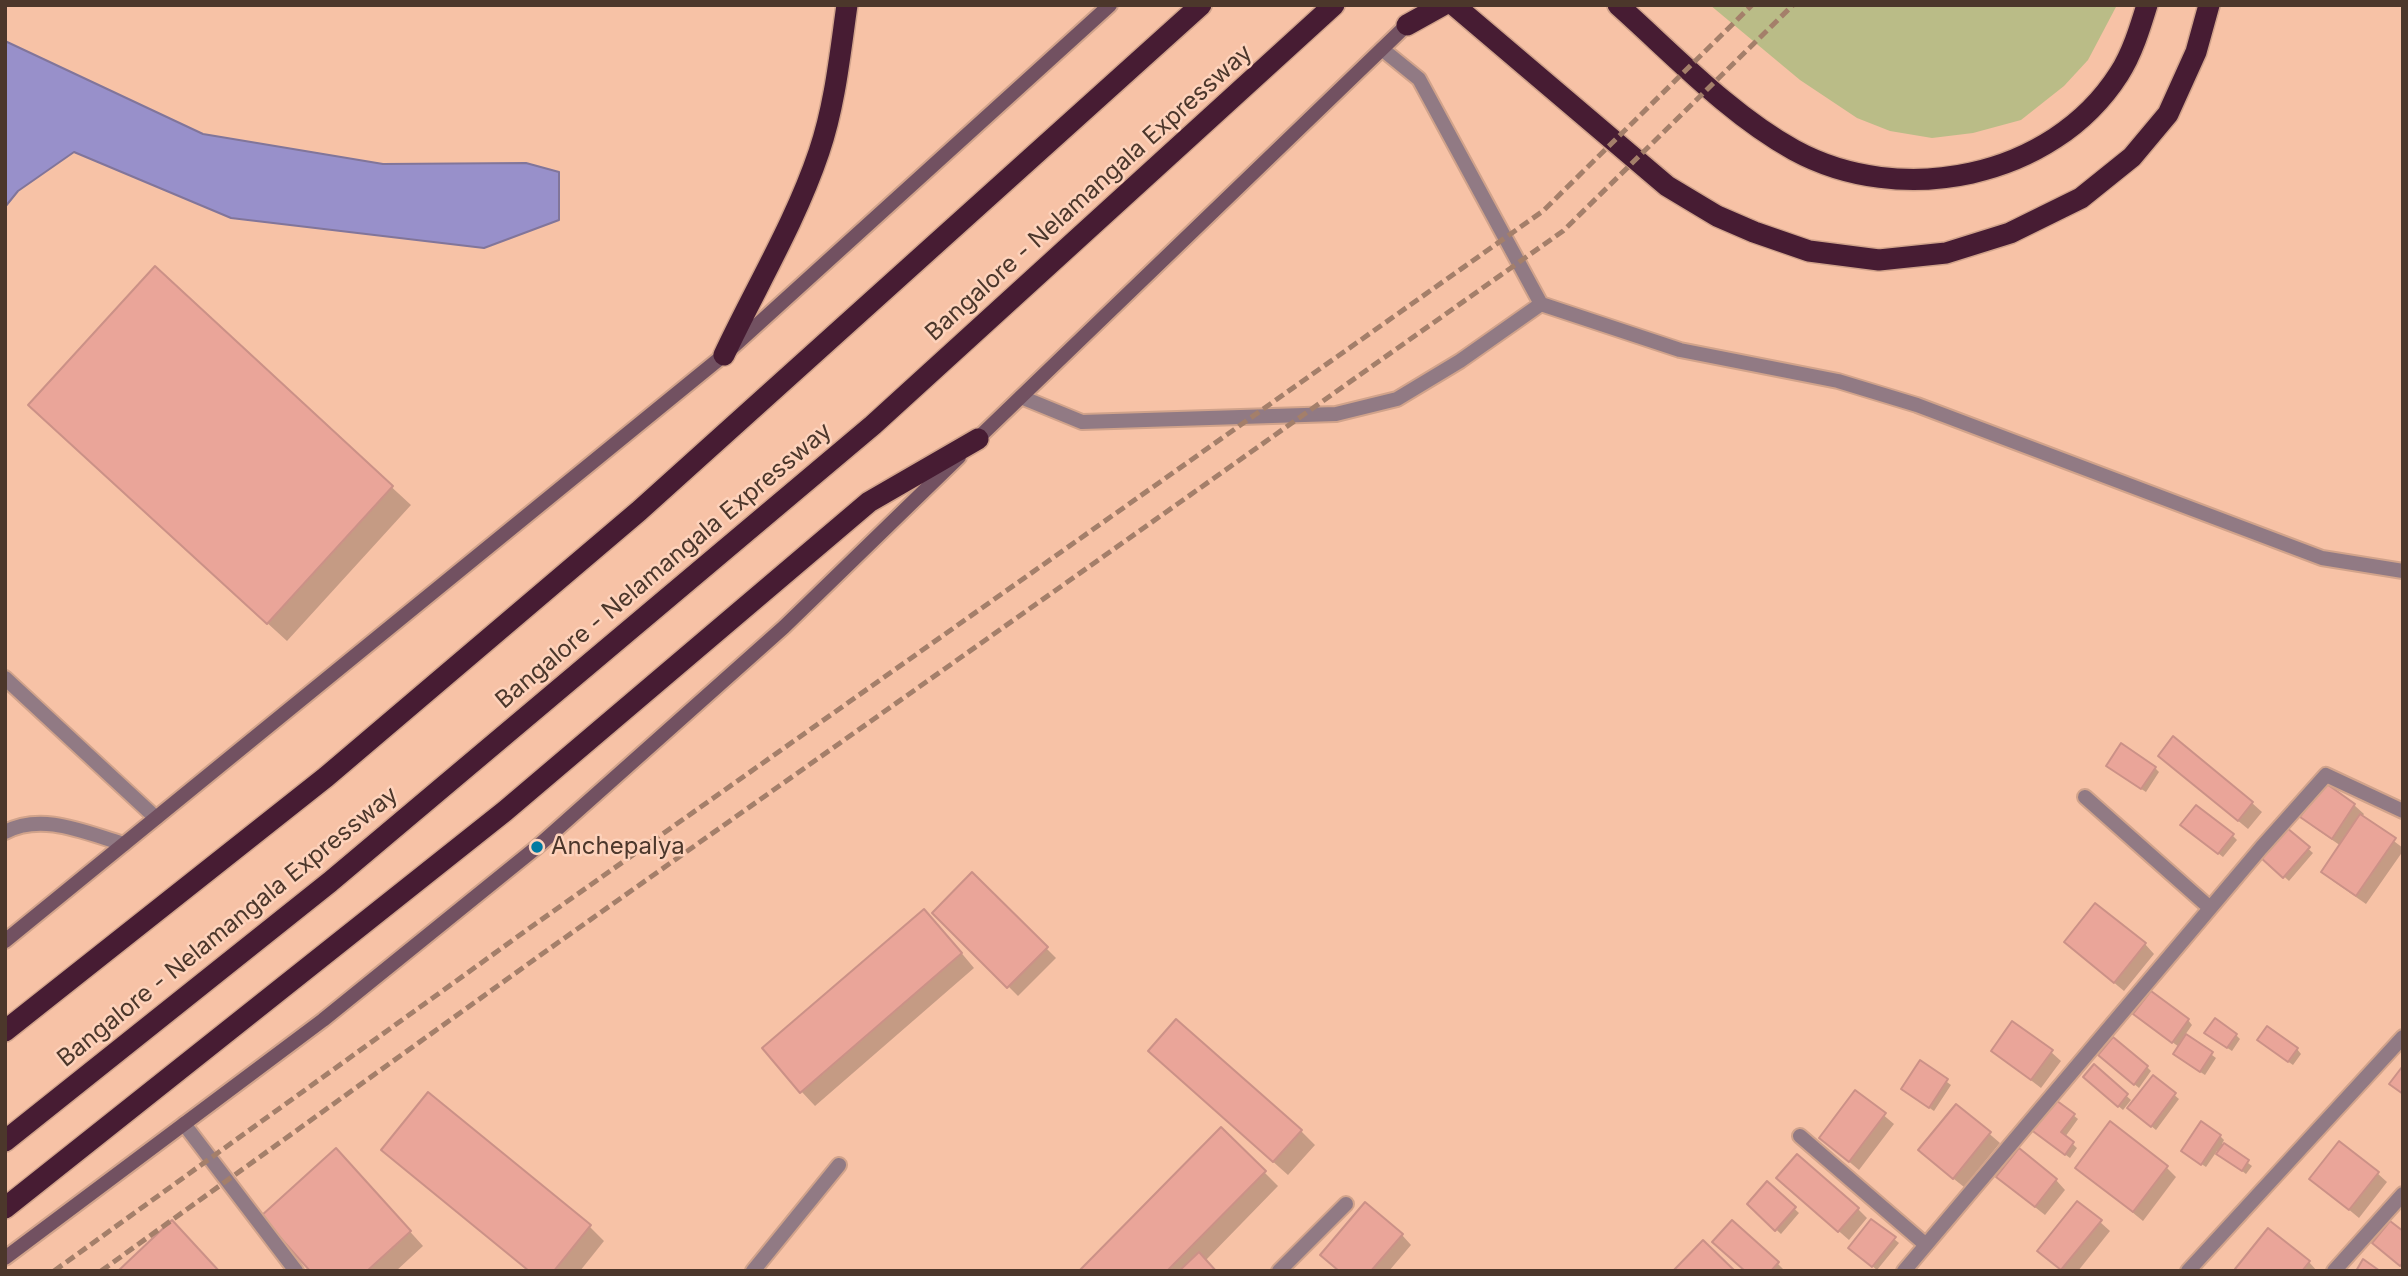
<!DOCTYPE html>
<style>
body{margin:0}
#map{position:relative;width:2408px;height:1276px;overflow:hidden;background:#f7c2a6;font-family:Inter,sans-serif}
canvas{display:block}
.frame{position:absolute;inset:0;border:7px solid #4c372b;pointer-events:none}
</style>
<div id="map">
<canvas width="2408" height="1276"></canvas>
<div class="frame"></div>
</div>
<script>
const ctx = document.querySelector('canvas').getContext('2d');
ctx.lineJoin = 'round';
function fill(path, color) { ctx.fillStyle = color; ctx.fill(path, 'evenodd'); }
function trace(path, color, width, dash) { ctx.strokeStyle = color; ctx.lineWidth = width; ctx.lineCap = dash ? 'butt' : 'round'; ctx.setLineDash(dash || []); ctx.stroke(path); }
function write(font, color, halo, rows, align = 'center') {
  ctx.font = font + ' Inter,sans-serif'; ctx.lineWidth = 5; ctx.setLineDash([]); ctx.textBaseline = 'middle'; ctx.strokeStyle = halo; ctx.fillStyle = color; for (const [text, x, y, turn = 0] of rows) {
    ctx.save(); ctx.translate(x, y); ctx.rotate((+turn || 0) * Math.PI / 180); ctx.textAlign = isNaN(turn) ? turn : align; if (halo) ctx.strokeText(text, 0, 0); ctx.fillText(text, 0, 0); ctx.restore();
  }
}
const green = new Path2D(`
 M 1710,5 L 2117,5 L 2088,60 L 2064,86 L 2021,120 L 1973,133 L 1932,138 L 1890,131 L 1857,118 L 1800,80 Z`);
const water = new Path2D(`
 M 5,41 L 203,134 L 383,164 L 526,163 L 559,172 L 559,220 L 484,248 L 231,218 L 74,152 L 18,191 L 5,207 Z`);
const shadow = new Path2D(`
 M 155,269 L 411,505 L 287,641 L 49,424 Z
 M 2160,756 L 2252,803 L 2262,812 L 2248,829 Z
 M 2155,768 L 2159,772 L 2146,792 L 2112,770 Z
 M 2354,805 L 2364,814 L 2362,817 L 2403,848 L 2403,851 L 2366,904 L 2333,881 L 2323,871 L 2341,846 L 2312,826 L 2302,817 Z
 M 2187,829 L 2233,836 L 2237,840 L 2223,857 Z
 M 2287,830 L 2313,853 L 2289,881 L 2263,857 Z
 M 972,874 L 1056,958 L 1018,996 L 935,913 Z
 M 938,925 L 974,968 L 815,1106 L 801,1091 Z
 M 2145,944 L 2154,954 L 2124,991 L 2076,951 Z
 M 2151,993 L 2188,1020 L 2192,1025 L 2185,1035 L 2216,1058 L 2205,1075 L 2179,1058 L 2179,1047 L 2140,1018 Z
 M 2236,1035 L 2240,1039 L 2232,1051 L 2211,1037 Z
 M 2263,1044 L 2297,1049 L 2301,1054 L 2293,1065 Z
 M 1993,1051 L 2051,1052 L 2061,1061 L 2041,1088 Z
 M 2105,1060 L 2147,1067 L 2151,1071 L 2139,1088 Z
 M 1921,1063 L 1951,1085 L 1934,1111 L 1908,1093 Z
 M 1164,1065 L 1301,1131 L 1315,1145 L 1288,1175 Z
 M 2094,1067 L 2131,1100 L 2123,1110 L 2089,1081 Z
 M 2154,1078 L 2179,1099 L 2156,1130 L 2134,1112 Z
 M 1856,1092 L 1894,1124 L 1859,1170 L 1821,1138 Z
 M 428,1095 L 590,1227 L 604,1241 L 580,1271 L 529,1271 L 398,1164 L 384,1150 Z
 M 1957,1106 L 2000,1143 L 1964,1187 L 1930,1160 Z
 M 2073,1115 L 2078,1119 L 2065,1137 L 2077,1148 L 2070,1158 L 2036,1133 Z
 M 1221,1129 L 1278,1186 L 1205,1261 L 1214,1271 L 1082,1271 Z
 M 2220,1136 L 2224,1140 L 2222,1144 L 2252,1166 L 2246,1174 L 2217,1151 L 2206,1167 L 2188,1155 Z
 M 350,1165 L 423,1246 L 396,1271 L 313,1271 Z
 M 2077,1167 L 2166,1167 L 2176,1177 L 2143,1221 Z
 M 2377,1173 L 2387,1182 L 2359,1218 L 2312,1179 Z
 M 2056,1180 L 2065,1190 L 2045,1215 L 2008,1186 Z
 M 1767,1184 L 1799,1213 L 1781,1234 L 1749,1204 Z
 M 1788,1187 L 1858,1209 L 1867,1218 L 1849,1240 Z
 M 2100,1222 L 2110,1231 L 2078,1271 L 2062,1271 L 2048,1260 Z
 M 1402,1235 L 1411,1245 L 1389,1271 L 1340,1271 Z
 M 1894,1239 L 1899,1243 L 1877,1270 L 1855,1252 Z
 M 2309,1262 L 2317,1271 L 2240,1271 Z
 M 1777,1263 L 1785,1271 L 1746,1271 Z`);
const building = new Path2D(`
 M 155,266 L 393,486 L 267,624 L 28,405 Z
 M 2173,736 L 2253,802 L 2238,821 L 2158,756 Z
 M 2121,743 L 2156,767 L 2141,789 L 2106,766 Z
 M 2324,782 L 2355,804 L 2332,839 L 2300,817 Z
 M 2196,805 L 2234,834 L 2218,854 L 2180,825 Z
 M 2360,814 L 2396,838 L 2356,896 L 2321,872 Z
 M 2287,828 L 2310,847 L 2283,878 L 2260,857 Z
 M 972,872 L 1048,947 L 1007,988 L 932,913 Z
 M 2095,903 L 2146,943 L 2114,983 L 2064,942 Z
 M 924,909 L 962,953 L 800,1093 L 762,1048 Z
 M 2151,991 L 2189,1019 L 2172,1043 L 2133,1014 Z
 M 2215,1018 L 2237,1034 L 2227,1048 L 2204,1033 Z
 M 1176,1019 L 1302,1130 L 1273,1162 L 1148,1051 Z
 M 2012,1021 L 2053,1050 L 2031,1080 L 1991,1051 Z
 M 2267,1026 L 2298,1048 L 2288,1062 L 2257,1040 Z
 M 2186,1034 L 2213,1052 L 2200,1072 L 2173,1054 Z
 M 2113,1037 L 2148,1066 L 2134,1085 L 2098,1055 Z
 M 1920,1060 L 1948,1079 L 1929,1108 L 1901,1089 Z
 M 2094,1064 L 2128,1094 L 2118,1107 L 2083,1077 Z
 M 2402,1067 L 2403,1068 L 2403,1094 L 2389,1084 Z
 M 2153,1075 L 2176,1093 L 2151,1127 L 2127,1108 Z
 M 1855,1090 L 1886,1113 L 1849,1162 L 1819,1138 Z
 M 428,1092 L 591,1225 L 554,1271 L 529,1271 L 381,1150 Z
 M 2053,1098 L 2075,1114 L 2061,1132 L 2074,1142 L 2065,1155 L 2030,1129 Z
 M 1956,1104 L 1991,1132 L 1953,1179 L 1918,1150 Z
 M 2110,1121 L 2168,1166 L 2133,1212 L 2075,1168 Z
 M 2201,1121 L 2221,1135 L 2201,1165 L 2181,1151 Z
 M 1221,1127 L 1266,1171 L 1167,1271 L 1079,1271 Z
 M 2339,1141 L 2379,1172 L 2349,1210 L 2309,1179 Z
 M 2224,1143 L 2249,1160 L 2242,1171 L 2216,1154 Z
 M 336,1148 L 411,1231 L 367,1271 L 310,1271 L 261,1216 Z
 M 2019,1148 L 2057,1179 L 2035,1207 L 1996,1177 Z
 M 1797,1154 L 1859,1208 L 1838,1232 L 1776,1178 Z
 M 1767,1181 L 1796,1207 L 1775,1231 L 1747,1204 Z
 M 2077,1201 L 2102,1220 L 2061,1270 L 2037,1251 Z
 M 1365,1202 L 1403,1234 L 1371,1271 L 1339,1271 L 1320,1255 Z
 M 1871,1219 L 1896,1237 L 1872,1267 L 1848,1248 Z
 M 172,1220 L 219,1271 L 118,1271 Z
 M 1732,1220 L 1779,1262 L 1771,1271 L 1745,1271 L 1712,1242 Z
 M 2390,1221 L 2403,1231 L 2403,1263 L 2400,1266 L 2372,1243 Z
 M 2268,1228 L 2310,1261 L 2302,1271 L 2238,1271 L 2235,1269 Z
 M 1703,1240 L 1735,1271 L 1673,1271 Z
 M 1199,1252 L 1216,1271 L 1179,1271 Z
 M 2363,1259 L 2380,1271 L 2356,1271 Z`);
const lane = new Path2D(`
 M 5,678 L 156,818
 M 5,832 C 43,812 86,833 124,844
 M 753,1271 L 839,1165`);
const street = new Path2D(`
 M 1382,49 L 1419,79 L 1541,304 L 1680,350 L 1838,381 L 1917,405 L 2322,558 L 2403,571
 M 1021,397 L 1082,422 L 1336,414 L 1397,399 L 1460,361 L 1541,304
 M 2085,797 L 2210,908
 M 184,1124 L 296,1271
 M 1800,1136 L 1926,1245
 M 1279,1271 L 1346,1204
 M 1904,1271 L 2261,848 L 2326,775 L 2403,811
 M 2188,1271 L 2403,1037
 M 2334,1271 L 2403,1194`);
const secondary = new Path2D(`
 M 973,443 L 1412,20
 M 5,941 L 724,355 L 1110,5
 M 5,1258 L 323,1020 L 537,847 L 784,627 L 959,457`);
const highway = new Path2D(`
 M 1454,5 L 1667,186 L 1717,216 L 1754,232 L 1809,251 L 1879,260 L 1946,253 L 2010,233 L 2081,198 L 2132,157 L 2168,114 L 2196,52 L 2209,5
 M 1618,5 C 1674,55 1729,114 1794,150 C 1900,208 2052,179 2119,74 C 2132,54 2140,28 2147,5
 M 1407,25 L 1443,5
 M 724,355 C 756,287 795,223 819,152 C 835,105 840,54 847,5
 M 5,1031 L 326,777 L 639,511 L 1201,5
 M 5,1141 L 330,882 L 873,425 L 1334,5
 M 5,1208 L 505,811 L 869,502 L 978,439`);
const rail = new Path2D(`
 M 54,1271 L 531,927 L 1543,211 L 1752,5
 M 101,1271 L 549,949 L 1563,231 L 1793,5`);
const markers = [
 [537,847,7,"#007aa2"]
];
const streetNames = [
 ["Bangalore - Nelamangala Expressway",1089,193,-42],
 ["Bangalore - Nelamangala Expressway",664,566,-40],
 ["Bangalore - Nelamangala Expressway",228,927,-39]
];
const poiNames = [
 ["Anchepalya",551,847]
];
fill(green, '#babc87');
fill(water, '#9890ca');
trace(water, '#81759a', 2);
fill(shadow, '#0003');
fill(building, '#eaa599');
trace(building, '#cb9187', 2);
trace(lane, '#d1a38b', 18);
trace(street, '#d1a38b', 18);
trace(secondary, '#d1a38b', 18);
trace(highway, '#d1a38b', 24);
trace(lane, '#917a84', 14);
trace(street, '#917a84', 14);
trace(secondary, '#725161', 14);
trace(highway, '#471c33', 21);
trace(rail, '#a47f6a', 5, [10, 5]);
for (const [x, y, r, color] of markers) { const dot = new Path2D(); dot.arc(x, y, r, 0, 2 * Math.PI); ctx.fillStyle = color; ctx.fill(dot); trace(dot, '#fdd2bb', 2.5); }
write('24px', '#4c372b', '#fdd2bb', streetNames);
write('24px', '#4c372b', '#fdd2bb', poiNames, 'left');
</script>
